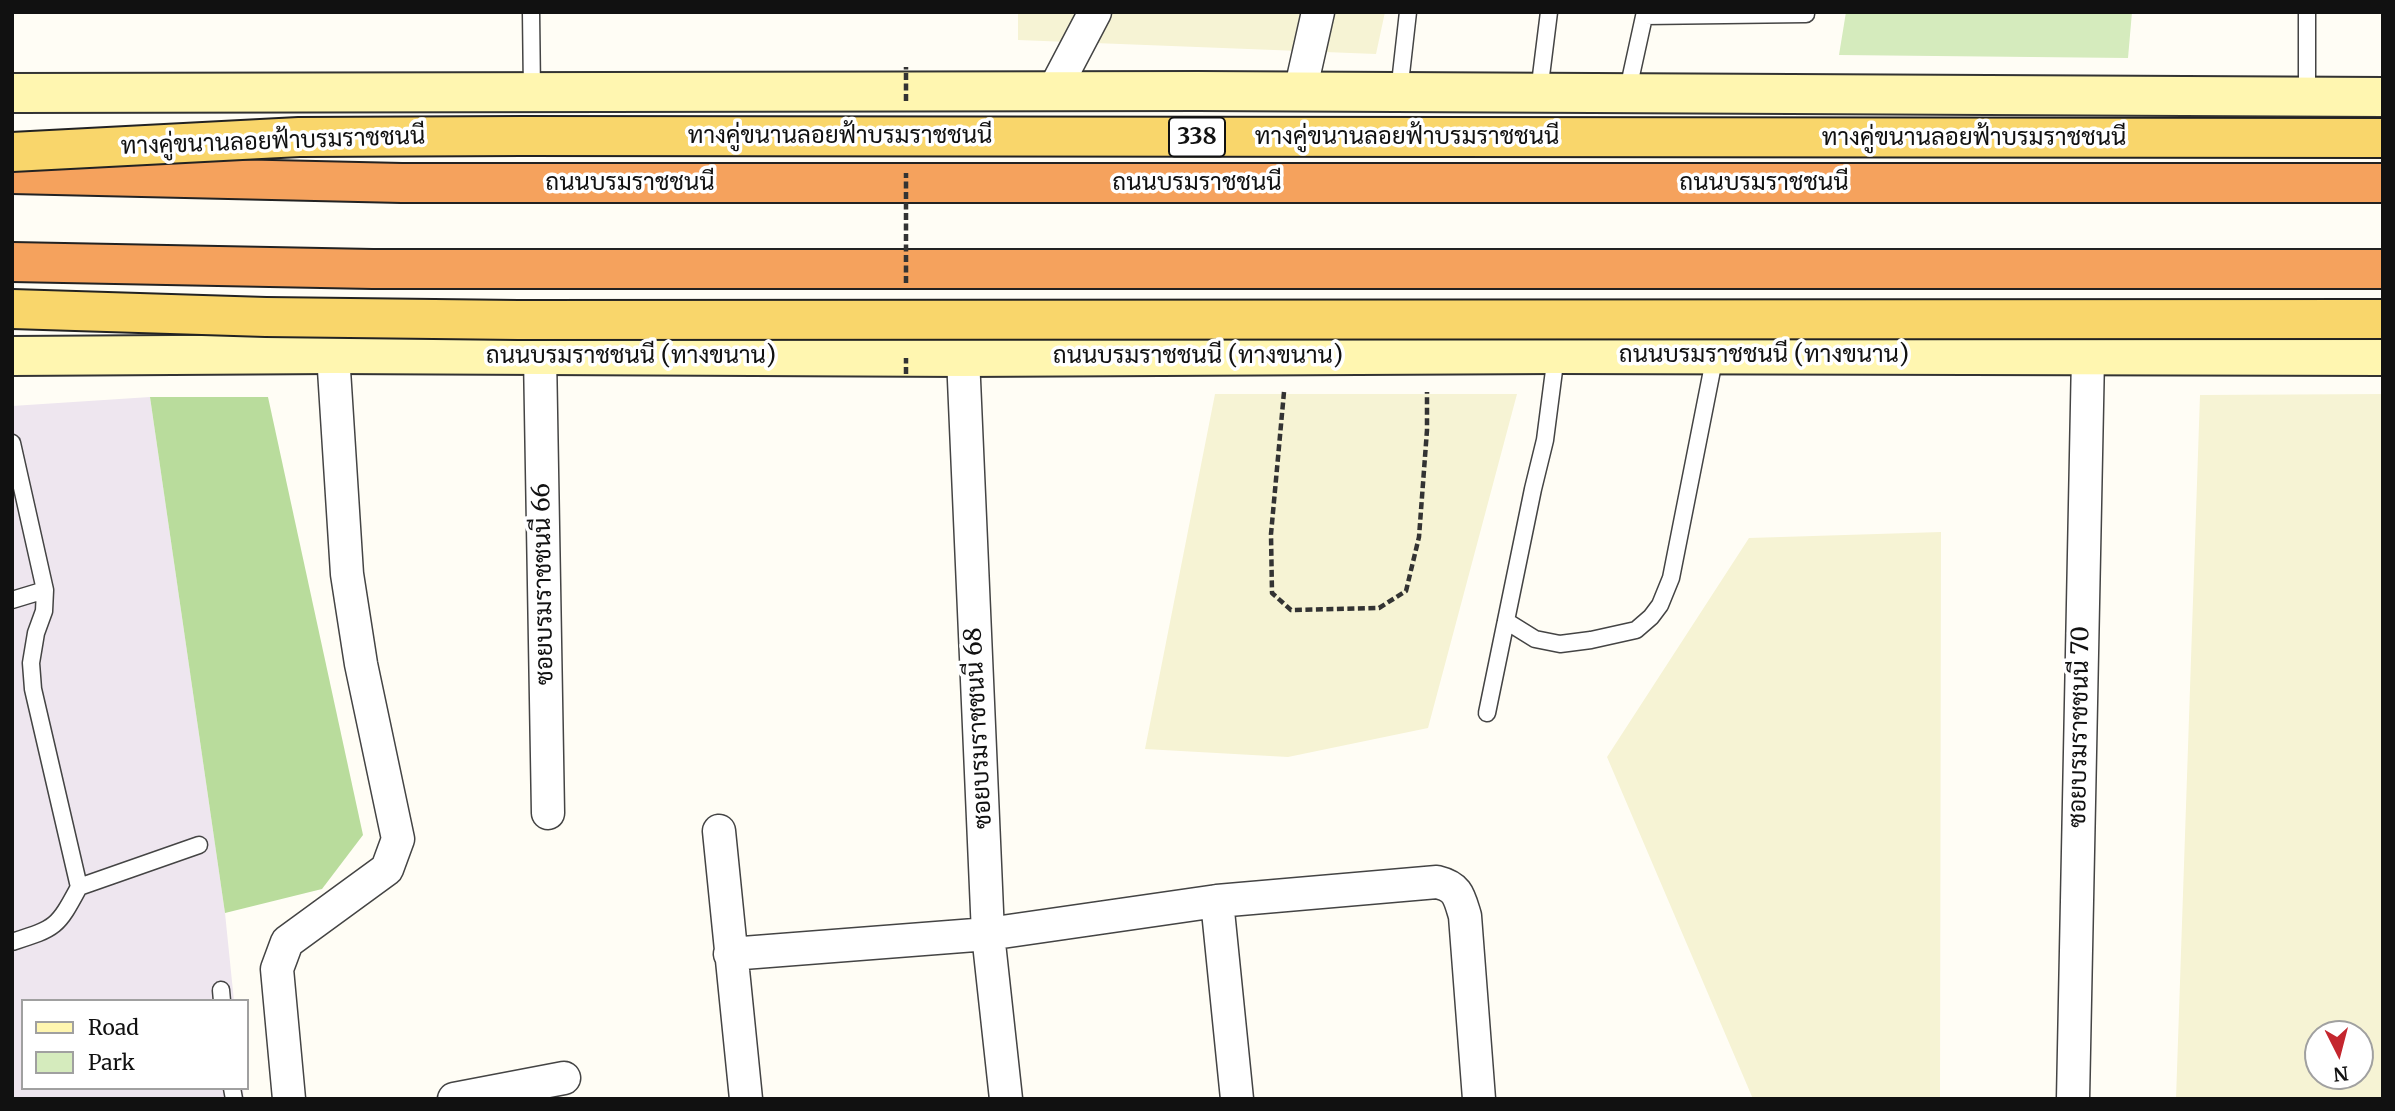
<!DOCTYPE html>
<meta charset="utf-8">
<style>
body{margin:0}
#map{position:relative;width:2395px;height:1111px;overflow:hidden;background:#fffdf5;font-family:Merriweather,serif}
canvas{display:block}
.frame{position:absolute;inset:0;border:14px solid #111;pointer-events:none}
.legend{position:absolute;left:21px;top:999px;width:228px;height:91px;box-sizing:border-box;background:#fff;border:2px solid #a0a0a0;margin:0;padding:9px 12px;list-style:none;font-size:21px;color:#111}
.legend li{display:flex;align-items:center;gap:14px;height:35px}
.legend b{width:35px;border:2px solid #a0a0a0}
.north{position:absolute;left:2304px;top:1020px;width:70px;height:70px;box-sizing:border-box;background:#fff;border:2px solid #a0a0a0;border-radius:50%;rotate:174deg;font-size:19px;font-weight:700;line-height:28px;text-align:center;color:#111}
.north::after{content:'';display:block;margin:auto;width:24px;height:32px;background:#c4262e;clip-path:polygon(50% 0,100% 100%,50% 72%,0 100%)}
</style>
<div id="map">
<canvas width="2395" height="1111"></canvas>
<div class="frame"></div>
<ul class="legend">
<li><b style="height:9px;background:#fff6b0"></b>Road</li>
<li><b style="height:19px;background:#d5ebbd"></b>Park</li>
</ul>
<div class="north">N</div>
</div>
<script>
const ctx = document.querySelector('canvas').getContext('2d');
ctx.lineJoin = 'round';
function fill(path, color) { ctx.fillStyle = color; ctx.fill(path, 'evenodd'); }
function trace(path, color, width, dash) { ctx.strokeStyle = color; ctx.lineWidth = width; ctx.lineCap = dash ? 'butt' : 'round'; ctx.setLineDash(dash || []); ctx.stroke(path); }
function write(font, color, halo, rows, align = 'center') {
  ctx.font = font + ' Merriweather,Sarabun,serif'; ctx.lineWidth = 7; ctx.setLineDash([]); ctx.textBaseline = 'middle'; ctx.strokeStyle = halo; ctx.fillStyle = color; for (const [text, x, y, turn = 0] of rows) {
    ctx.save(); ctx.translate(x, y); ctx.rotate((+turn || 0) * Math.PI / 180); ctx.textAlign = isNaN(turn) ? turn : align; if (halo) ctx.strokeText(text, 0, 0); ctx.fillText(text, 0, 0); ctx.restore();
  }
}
const industrial = new Path2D(`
 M 150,397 L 225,913 L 234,1001 L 23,1001 L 23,1088 L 243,1088 L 244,1099 L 12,1099 L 12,406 Z`);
const farmland = new Path2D(`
 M 1018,12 L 1385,12 L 1376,54 L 1018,40 Z
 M 1215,394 L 1517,394 L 1428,728 L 1288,757 L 1145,749 Z
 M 2383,394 L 2383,1099 L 2176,1099 L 2200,395 ZM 2318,1034 L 2360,1034 L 2360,1076 L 2318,1076 Z
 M 1941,532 L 1940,1099 L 1753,1099 L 1607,757 L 1749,538 Z`);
const green = new Path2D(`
 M 1846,12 L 2132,12 L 2128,58 L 1839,55 Z`);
const forest = new Path2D(`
 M 150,397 L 268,397 L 363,835 L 322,889 L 225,913 Z`);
const path = new Path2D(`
 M 1284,392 L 1271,534 L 1272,593 L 1291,610 L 1379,608 L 1406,591 L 1419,537 L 1427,430 L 1427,392`);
const lane = new Path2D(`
 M 531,12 L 532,92
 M 2307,12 L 2307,96
 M 1644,16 L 1806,14
 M 1399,92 L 1408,12
 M 1539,92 L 1549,12
 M 1627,94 L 1645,12
 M 12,443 L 45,590 L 44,611 L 36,633 L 31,663 L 33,689 L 79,887 C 57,928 56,928 12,942
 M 12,600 L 45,590
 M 1506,621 L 1535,639 L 1560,644 L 1591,640 L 1636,630 L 1651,617 L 1660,605 L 1671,578 L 1715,355
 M 1487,713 L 1533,489 L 1545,440 L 1556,355
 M 79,887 L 199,845
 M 221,990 L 222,1001
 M 232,1088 L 234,1099`);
const street = new Path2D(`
 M 1053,92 L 1095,12
 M 1300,92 L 1318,12
 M 540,355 L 548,813
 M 963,357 L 988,934 L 1006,1099
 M 719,831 L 746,1099
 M 1217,901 L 1437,882 C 1458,887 1459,896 1465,916 L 1479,1099
 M 730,954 L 988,934 L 1217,901 L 1237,1099
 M 289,1099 L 277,969 L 287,942 L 387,869 L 398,839 L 361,664 L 347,574 L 333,354
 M 454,1099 L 564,1078
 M 2073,1099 L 2088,356`);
const secondary = new Path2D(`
 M 12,93 L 1198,91 L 2383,97
 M 12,356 L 333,354 L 963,357 L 1556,354 L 2383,356`);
const highway = new Path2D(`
 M 12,174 L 402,183 L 2383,183
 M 12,262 L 373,269 L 2383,269`);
const pathBridge = new Path2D(`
 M 906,101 L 906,67
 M 906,283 L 906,173
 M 906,374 L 906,358`);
const primaryBridge = new Path2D(`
 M 12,152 L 299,137 L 522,136 L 2383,138
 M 12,309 L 266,317 L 518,320 L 2383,319`);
const shields = [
 [1197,137,56]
];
const shieldNames = [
 ["338",1197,137]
];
const streetNames = [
 ["ทางคู่ขนานลอยฟ้าบรมราชชนนี",840,136],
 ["ทางคู่ขนานลอยฟ้าบรมราชชนนี",1407,137],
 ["ทางคู่ขนานลอยฟ้าบรมราชชนนี",1974,138],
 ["ทางคู่ขนานลอยฟ้าบรมราชชนนี",273,142,-2],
 ["ถนนบรมราชชนนี",630,183],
 ["ถนนบรมราชชนนี",1197,183],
 ["ถนนบรมราชชนนี",1764,183],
 ["ถนนบรมราชชนนี (ทางขนาน)",1764,355],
 ["ถนนบรมราชชนนี (ทางขนาน)",631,356],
 ["ถนนบรมราชชนนี (ทางขนาน)",1198,356],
 ["ซอยบรมราชชนนี 66",544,584,-91],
 ["ซอยบรมราชชนนี 70",2080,727,-89],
 ["ซอยบรมราชชนนี 68",979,728,-93]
];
fill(industrial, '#eee6ef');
fill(farmland, '#f6f3d4');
fill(green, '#d5ebbd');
fill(forest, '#b9dc9c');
trace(lane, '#444', 19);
trace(street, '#444', 35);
trace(secondary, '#333', 42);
trace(highway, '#222', 42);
trace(path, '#333', 4.5, [7, 3.5]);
trace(lane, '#fff', 16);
trace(street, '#fff', 32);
trace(secondary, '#fff6b0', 38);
trace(highway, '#f5a25d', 38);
trace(primaryBridge, '#222', 42, []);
trace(pathBridge, '#333', 4.5, [7, 3.5]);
trace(primaryBridge, '#f9d66b', 38);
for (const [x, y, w] of shields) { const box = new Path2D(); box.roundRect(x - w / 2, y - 19.5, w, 39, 5); ctx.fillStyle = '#fff'; ctx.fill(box); trace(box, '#111', 2); }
write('bold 23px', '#111', null, shieldNames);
write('24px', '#111', '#fff', streetNames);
</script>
